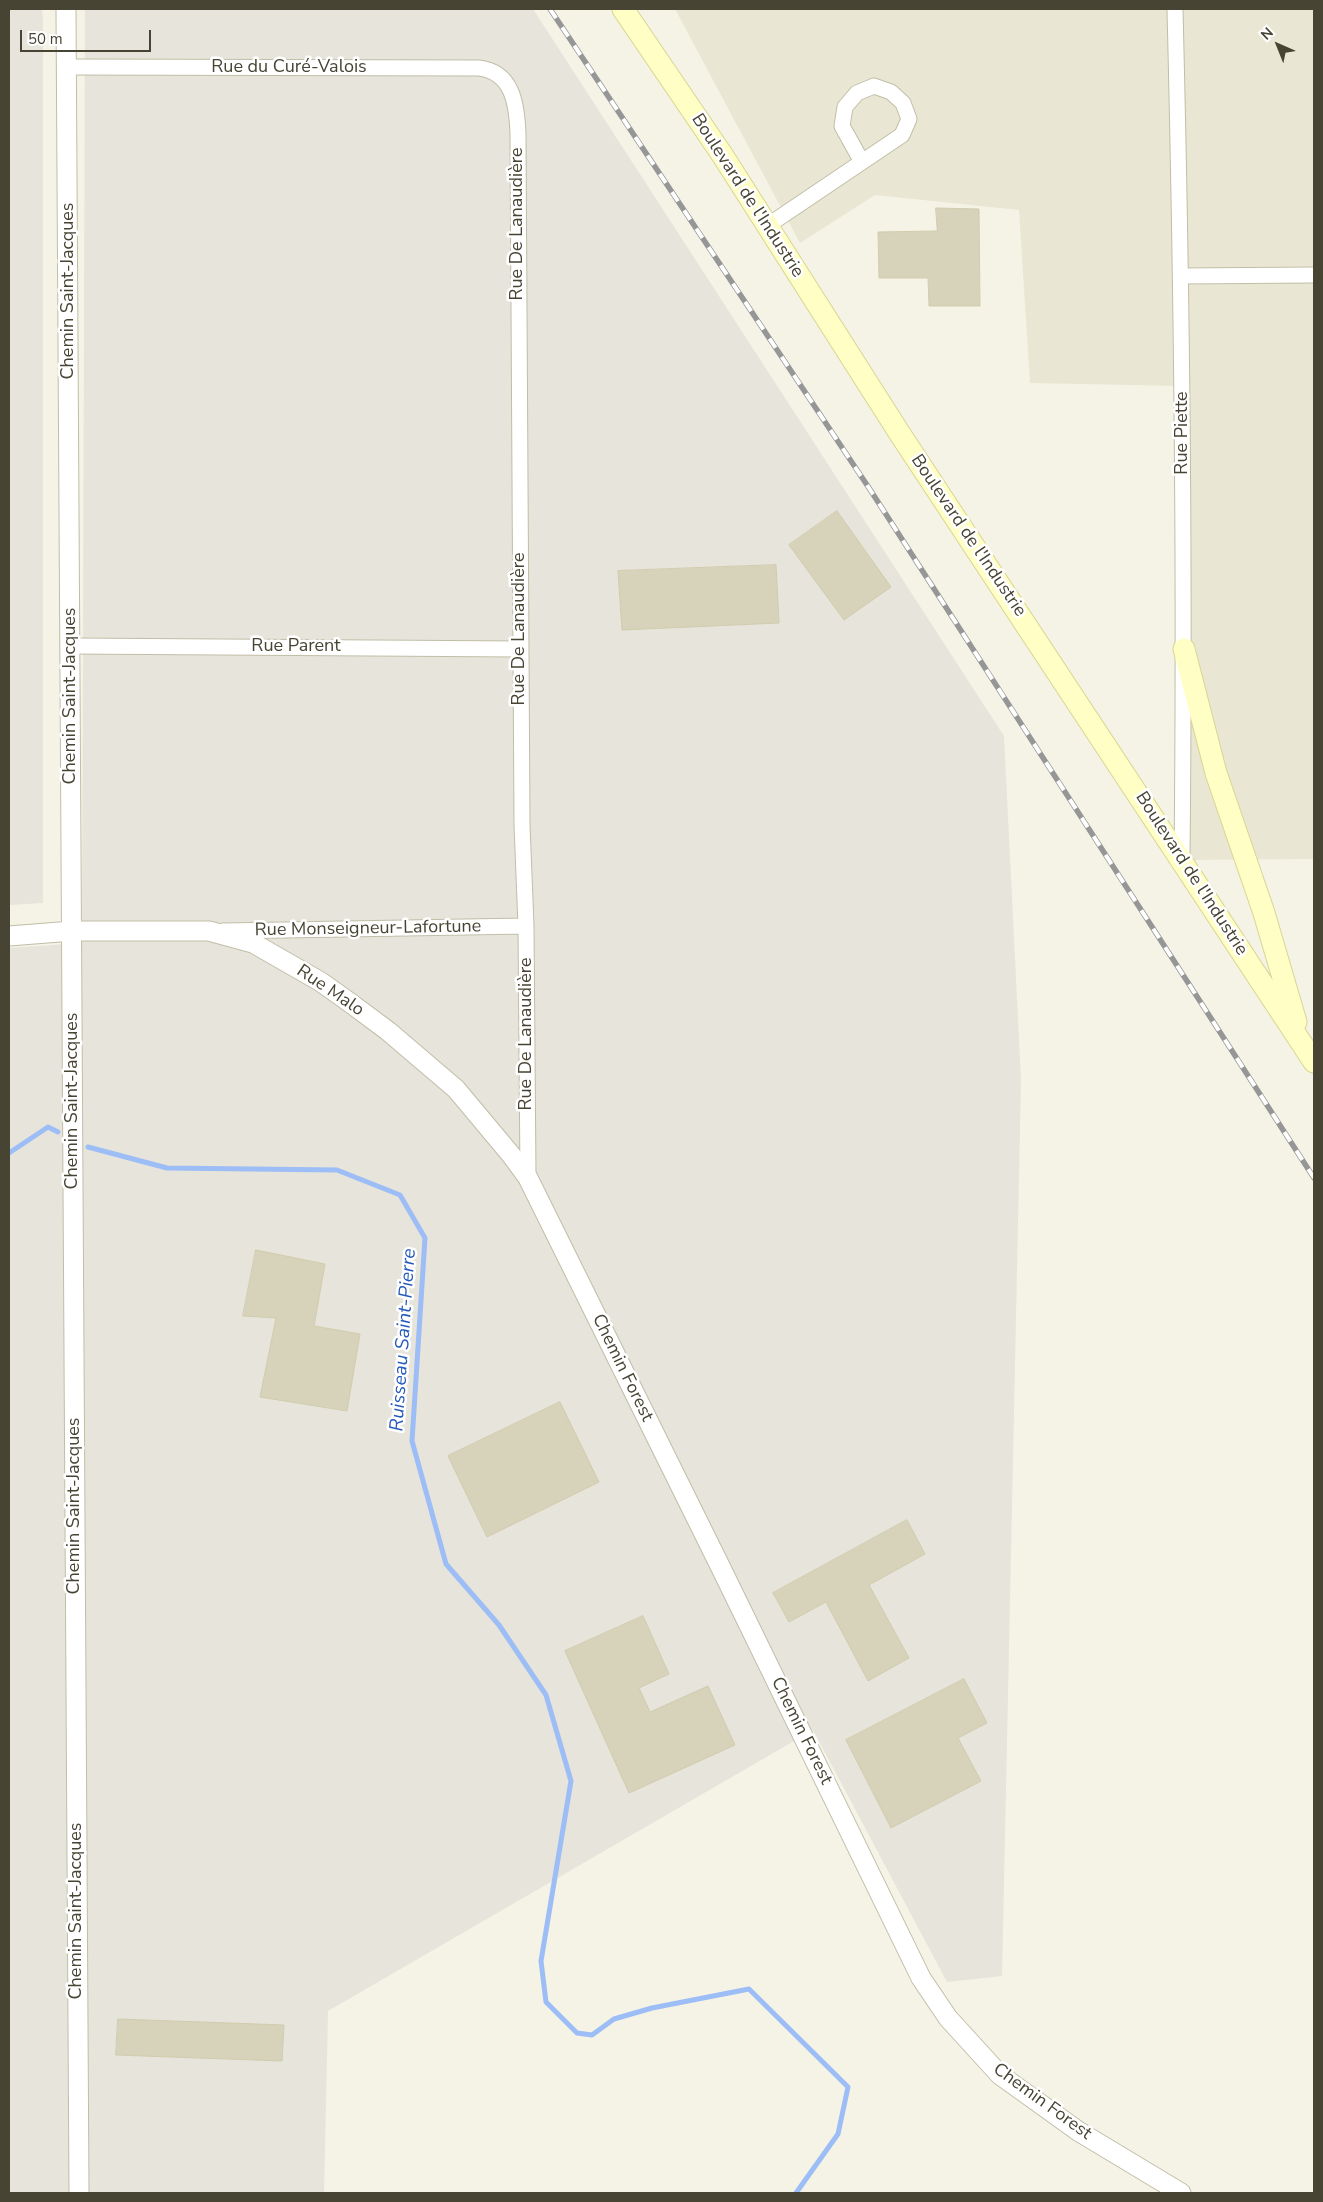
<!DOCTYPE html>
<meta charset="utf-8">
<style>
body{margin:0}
#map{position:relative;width:1323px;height:2202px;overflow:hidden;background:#f4f3e6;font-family:"Nunito Sans",sans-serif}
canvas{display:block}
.frame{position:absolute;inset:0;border:10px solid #484434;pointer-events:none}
.north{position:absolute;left:1253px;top:20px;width:50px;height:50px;-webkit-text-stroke:4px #fff;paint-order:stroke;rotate:316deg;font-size:14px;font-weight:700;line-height:20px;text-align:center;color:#484434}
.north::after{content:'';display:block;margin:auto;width:18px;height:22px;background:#484434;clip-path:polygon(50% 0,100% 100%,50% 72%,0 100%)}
.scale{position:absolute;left:20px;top:30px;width:131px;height:22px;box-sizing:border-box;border:2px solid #484434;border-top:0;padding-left:6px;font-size:15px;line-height:18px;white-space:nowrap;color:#484434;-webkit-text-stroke:4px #fff;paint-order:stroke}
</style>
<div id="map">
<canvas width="1323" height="2202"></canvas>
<div class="frame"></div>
<div class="north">N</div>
<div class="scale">50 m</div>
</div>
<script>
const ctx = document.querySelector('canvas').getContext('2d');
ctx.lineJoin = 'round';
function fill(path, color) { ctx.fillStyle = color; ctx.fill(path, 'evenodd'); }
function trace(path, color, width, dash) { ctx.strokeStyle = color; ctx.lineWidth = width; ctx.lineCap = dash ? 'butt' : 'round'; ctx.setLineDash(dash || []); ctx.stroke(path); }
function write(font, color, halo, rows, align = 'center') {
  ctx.font = font + ' "Nunito Sans",sans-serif'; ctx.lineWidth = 5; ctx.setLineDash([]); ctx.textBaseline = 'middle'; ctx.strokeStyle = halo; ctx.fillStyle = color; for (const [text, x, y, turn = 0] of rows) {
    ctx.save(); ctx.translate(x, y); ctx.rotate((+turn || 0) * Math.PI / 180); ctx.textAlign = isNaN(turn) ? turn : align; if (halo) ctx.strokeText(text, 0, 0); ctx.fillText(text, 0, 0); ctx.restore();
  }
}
const residential = new Path2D(`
 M 675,9 L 1314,9 L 1314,859 L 1183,860 L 1180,386 L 1030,383 L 1019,210 L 875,195 L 800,243 Z`);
const industrial = new Path2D(`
 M 9,9 L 42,9 L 43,21 L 43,903 L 9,905 Z
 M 85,9 L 533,9 L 1004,736 L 1021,1080 L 1002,1976 L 947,1982 L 813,1730 L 328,2011 L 324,2193 L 9,2193 L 9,948 L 82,943 Z`);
const stream = new Path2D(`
 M 88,1147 L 167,1168 L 337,1170 L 400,1195 L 425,1238 L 412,1441 L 446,1564 L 499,1625 L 546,1695 L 571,1781 L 541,1961 L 546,2002 L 577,2033 L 592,2035 L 614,2019 L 652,2008 L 749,1989 L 848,2087 L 838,2134 L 796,2193
 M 9,1153 L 48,1127 L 58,1132`);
const building = new Path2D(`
 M 936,208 L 979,209 L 980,306 L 929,306 L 928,278 L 879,278 L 878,232 L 937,231 Z
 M 837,511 L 891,587 L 844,620 L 789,545 Z
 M 776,565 L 779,623 L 622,630 L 618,571 Z
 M 256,1250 L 325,1264 L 314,1326 L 360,1334 L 347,1411 L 260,1397 L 276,1318 L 243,1316 Z
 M 560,1402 L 599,1482 L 487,1537 L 448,1456 Z
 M 907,1520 L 925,1554 L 869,1585 L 909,1658 L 868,1681 L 826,1602 L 789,1622 L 773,1593 Z
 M 643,1616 L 669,1674 L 639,1688 L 650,1712 L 708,1686 L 735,1745 L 629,1793 L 565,1651 Z
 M 964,1679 L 987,1723 L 958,1738 L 981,1781 L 891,1828 L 846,1740 Z
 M 118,2019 L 284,2025 L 282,2061 L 116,2055 Z`);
const minor = new Path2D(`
 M 1175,9 C 1182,292 1185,575 1182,858
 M 68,67 L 479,68 C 513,72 517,105 518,134 L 522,825 L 526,926 L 528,1178
 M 767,226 L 902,135 L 909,119 L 903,103 L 891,92 L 874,86 L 857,93 L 845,107 L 842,126 L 862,162
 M 1182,276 L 1314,275
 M 71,646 L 521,649
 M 223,931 L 526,926`);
const tertiary = new Path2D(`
 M 66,9 L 79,2193
 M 9,936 L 72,931 L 209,931 L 253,943 L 321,982 L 349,1002 L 388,1031 L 456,1089 L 512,1156 L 528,1178 L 721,1568 L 921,1978 L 948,2018 L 1000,2075 L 1078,2131 L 1181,2193`);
const secondary = new Path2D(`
 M 623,9 L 723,156 L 900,434 L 1314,1062
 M 1184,649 L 1216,773 L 1264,913 L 1296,1022`);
const rail = new Path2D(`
 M 550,9 L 869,488 L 1314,1178`);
const streetNames = [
 ["Rue du Curé-Valois",289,68],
 ["Boulevard de l'Industrie",747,196,57],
 ["Rue De Lanaudière",518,224,-90],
 ["Chemin Saint-Jacques",69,291,-90],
 ["Rue Piette",1183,433,-90],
 ["Boulevard de l'Industrie",968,536,56],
 ["Rue De Lanaudière",520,629,-90],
 ["Rue Parent",296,647],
 ["Chemin Saint-Jacques",71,696,-90],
 ["Boulevard de l'Industrie",1191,874,57],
 ["Rue Monseigneur-Lafortune",368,929,-1],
 ["Rue Malo",330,991,34],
 ["Rue De Lanaudière",527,1034,-90],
 ["Chemin Saint-Jacques",73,1101,-90],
 ["Chemin Forest",622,1368,64],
 ["Chemin Saint-Jacques",75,1506,-90],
 ["Chemin Forest",801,1731,64],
 ["Chemin Saint-Jacques",77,1911,-90],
 ["Chemin Forest",1042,2102,36]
];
const waterNames = [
 ["Ruisseau Saint-Pierre",404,1340,-86]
];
fill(residential, '#e9e7d3');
fill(industrial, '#e6e4db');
trace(stream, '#9dbdf6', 5);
fill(building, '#d7d2ba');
trace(building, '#d2ccad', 1);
trace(minor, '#c1bea7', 17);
trace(tertiary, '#c1bea7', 21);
trace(secondary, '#d8d592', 23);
trace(minor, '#fff', 15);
trace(tertiary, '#fff', 19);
trace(secondary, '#fffec5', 21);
trace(rail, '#969696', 5.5);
trace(rail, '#fff', 4, [11]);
write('18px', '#484434', '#fff', streetNames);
write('italic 19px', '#255abd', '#fff', waterNames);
</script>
